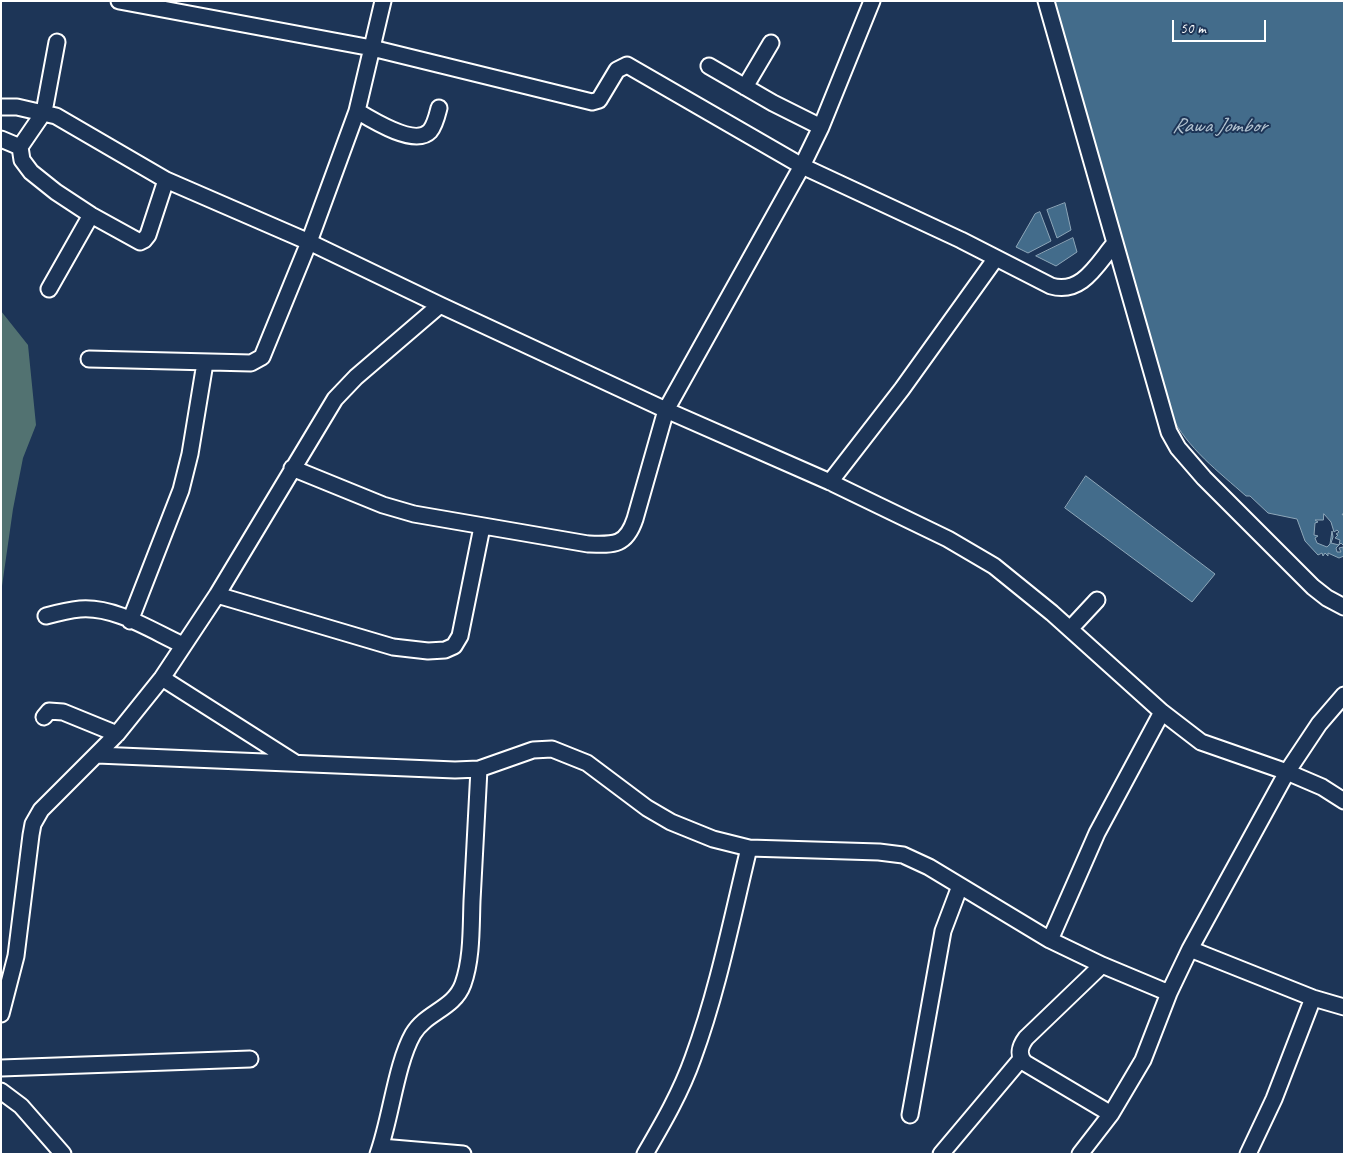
<!DOCTYPE html>
<style>
body{margin:0}
#map{position:relative;width:1345px;height:1155px;overflow:hidden;background:#1d3557;font-family:Caveat,sans-serif}
canvas{display:block}
.frame{position:absolute;inset:0;border:2px solid #fff;pointer-events:none}
.scale{position:absolute;left:1172px;top:20px;width:94px;height:22px;box-sizing:border-box;border:2px solid #fff;border-top:0;padding-left:6px;font-size:15px;line-height:18px;white-space:nowrap;color:#fff;-webkit-text-stroke:4px #1d3557;paint-order:stroke}
</style>
<div id="map">
<canvas width="1345" height="1155"></canvas>
<div class="frame"></div>
<div class="scale">50 m</div>
</div>
<script>
const ctx = document.querySelector('canvas').getContext('2d');
ctx.lineJoin = 'round';
function fill(path, color) { ctx.fillStyle = color; ctx.fill(path, 'evenodd'); }
function trace(path, color, width, dash) { ctx.strokeStyle = color; ctx.lineWidth = width; ctx.lineCap = dash ? 'butt' : 'round'; ctx.setLineDash(dash || []); ctx.stroke(path); }
function write(font, color, halo, rows, align = 'center') {
  ctx.font = font + ' Caveat,sans-serif'; ctx.lineWidth = 4; ctx.setLineDash([]); ctx.textBaseline = 'middle'; ctx.strokeStyle = halo; ctx.fillStyle = color; for (const [text, x, y, turn = 0] of rows) {
    ctx.save(); ctx.translate(x, y); ctx.rotate((+turn || 0) * Math.PI / 180); ctx.textAlign = isNaN(turn) ? turn : align; if (halo) ctx.strokeText(text, 0, 0); ctx.fillText(text, 0, 0); ctx.restore();
  }
}
const green = new Path2D(`
 M 1,311 L 28,345 L 36,425 L 23,458 L 13,509 L 1,593 Z`);
const water = new Path2D(`
 M 1053,1 L 1344,1 L 1344,512 L 1342,515 L 1344,514 L 1344,546 L 1341,543 L 1336,548 L 1337,552 L 1341,552 L 1339,548 L 1343,547 L 1344,556 L 1339,558 L 1328,553 L 1328,556 L 1325,553 L 1323,556 L 1322,553 L 1318,555 L 1305,541 L 1297,519 L 1268,513 L 1250,496 L 1246,496 C 1219,472 1187,448 1171,415 ZM 1324,514 L 1331,522 L 1334,532 L 1337,530 L 1339,532 L 1336,534 L 1338,535 L 1335,538 L 1340,540 L 1339,545 L 1331,543 L 1333,537 L 1332,531 L 1330,544 L 1327,547 L 1317,543 L 1315,538 L 1318,536 L 1314,535 L 1315,523 L 1318,522 L 1315,520 L 1323,520 Z
 M 1065,203 L 1071,230 L 1057,238 L 1047,210 Z
 M 1040,212 L 1051,241 L 1028,253 L 1016,247 L 1035,214 Z
 M 1073,238 L 1077,252 L 1056,266 L 1036,256 Z
 M 1086,476 L 1215,574 L 1192,602 L 1065,508 Z`);
const minor = new Path2D(`
 M 119,1 L 372,48 L 592,102 L 599,100 L 617,70 L 627,65 L 802,166 L 961,240 L 1051,286 C 1082,295 1097,264 1115,243
 M 1046,1 L 1169,432 L 1178,448 L 1204,478 L 1313,587 L 1327,598 L 1344,607
 M 57,42 L 44,112 L 20,147 L 22,160 L 31,172 L 56,192 L 91,215 L 140,242 L 144,240 L 148,235 L 166,180
 M 709,66 L 773,103 L 821,127
 M 745,87 L 771,43
 M 1,107 L 17,107 L 56,116 L 166,180 L 309,242 L 440,305 L 666,410 L 830,482 L 948,539 L 994,566 L 1052,613 L 1162,712 L 1201,742 L 1287,772 L 1322,787 L 1344,801
 M 357,111 C 372,120 415,147 430,131 C 435,125 437,116 439,108
 M 1,139 L 20,147
 M 49,289 L 91,215
 M 89,359 L 251,363 L 262,357 L 309,242 L 357,111 L 383,1
 M 292,468 L 383,505 L 414,514 L 588,544 C 614,545 626,546 635,519 L 666,410 L 802,166 L 821,127 L 872,1
 M 830,482 L 902,389 L 996,258
 M 217,595 L 393,647 L 428,651 L 445,650 L 454,646 L 460,636 L 482,527
 M 46,616 C 57,613 69,610 80,609 C 115,606 152,631 183,645
 M 130,621 L 181,490 L 190,454 L 205,363
 M 1070,629 L 1097,600
 M 162,678 L 294,762
 M 44,717 L 49,711 L 63,712 L 117,734
 M 97,755 L 455,770 L 479,769 L 533,750 L 552,749 L 587,763 L 647,808 L 671,822 L 713,839 L 749,848 L 879,852 L 903,855 L 929,867 L 1050,940 L 1102,965 L 1169,993
 M 1050,940 L 1097,833 L 1162,712
 M 1190,949 L 1313,998 L 1344,1007
 M 1102,965 L 1026,1038 C 1020,1046 1017,1055 1025,1063 L 1111,1114
 M 1,1014 L 16,956 L 31,835 L 33,824 L 41,810 L 117,734 L 162,678 L 217,595 L 335,399 L 356,377 L 440,305
 M 1,1068 L 250,1059
 M 1,1091 L 21,1106 L 63,1154
 M 910,1115 L 943,931 L 960,886
 M 381,1147 L 463,1154
 M 378,1154 C 391,1118 396,1064 413,1034 C 426,1012 454,1009 463,984 C 472,959 471,928 472,901 C 474,857 477,813 479,769
 M 645,1154 C 663,1123 681,1092 693,1058 C 718,990 732,918 749,848
 M 941,1154 L 1021,1059
 M 1080,1154 L 1111,1114 L 1143,1060 L 1169,993 L 1190,949 L 1287,772 L 1319,724 L 1344,695
 M 1248,1154 L 1274,1099 L 1313,998`);
const waterNames = [
 ["Rawa Jombor",1219,126]
];
fill(green, '#527271');
fill(water, '#436c8b');
trace(water, '#8ea7b9', 1);
trace(minor, '#fff', 19);
trace(minor, '#1d3557', 15);
write('italic 21px', '#b4c4d1', '#1d3557', waterNames);
</script>
